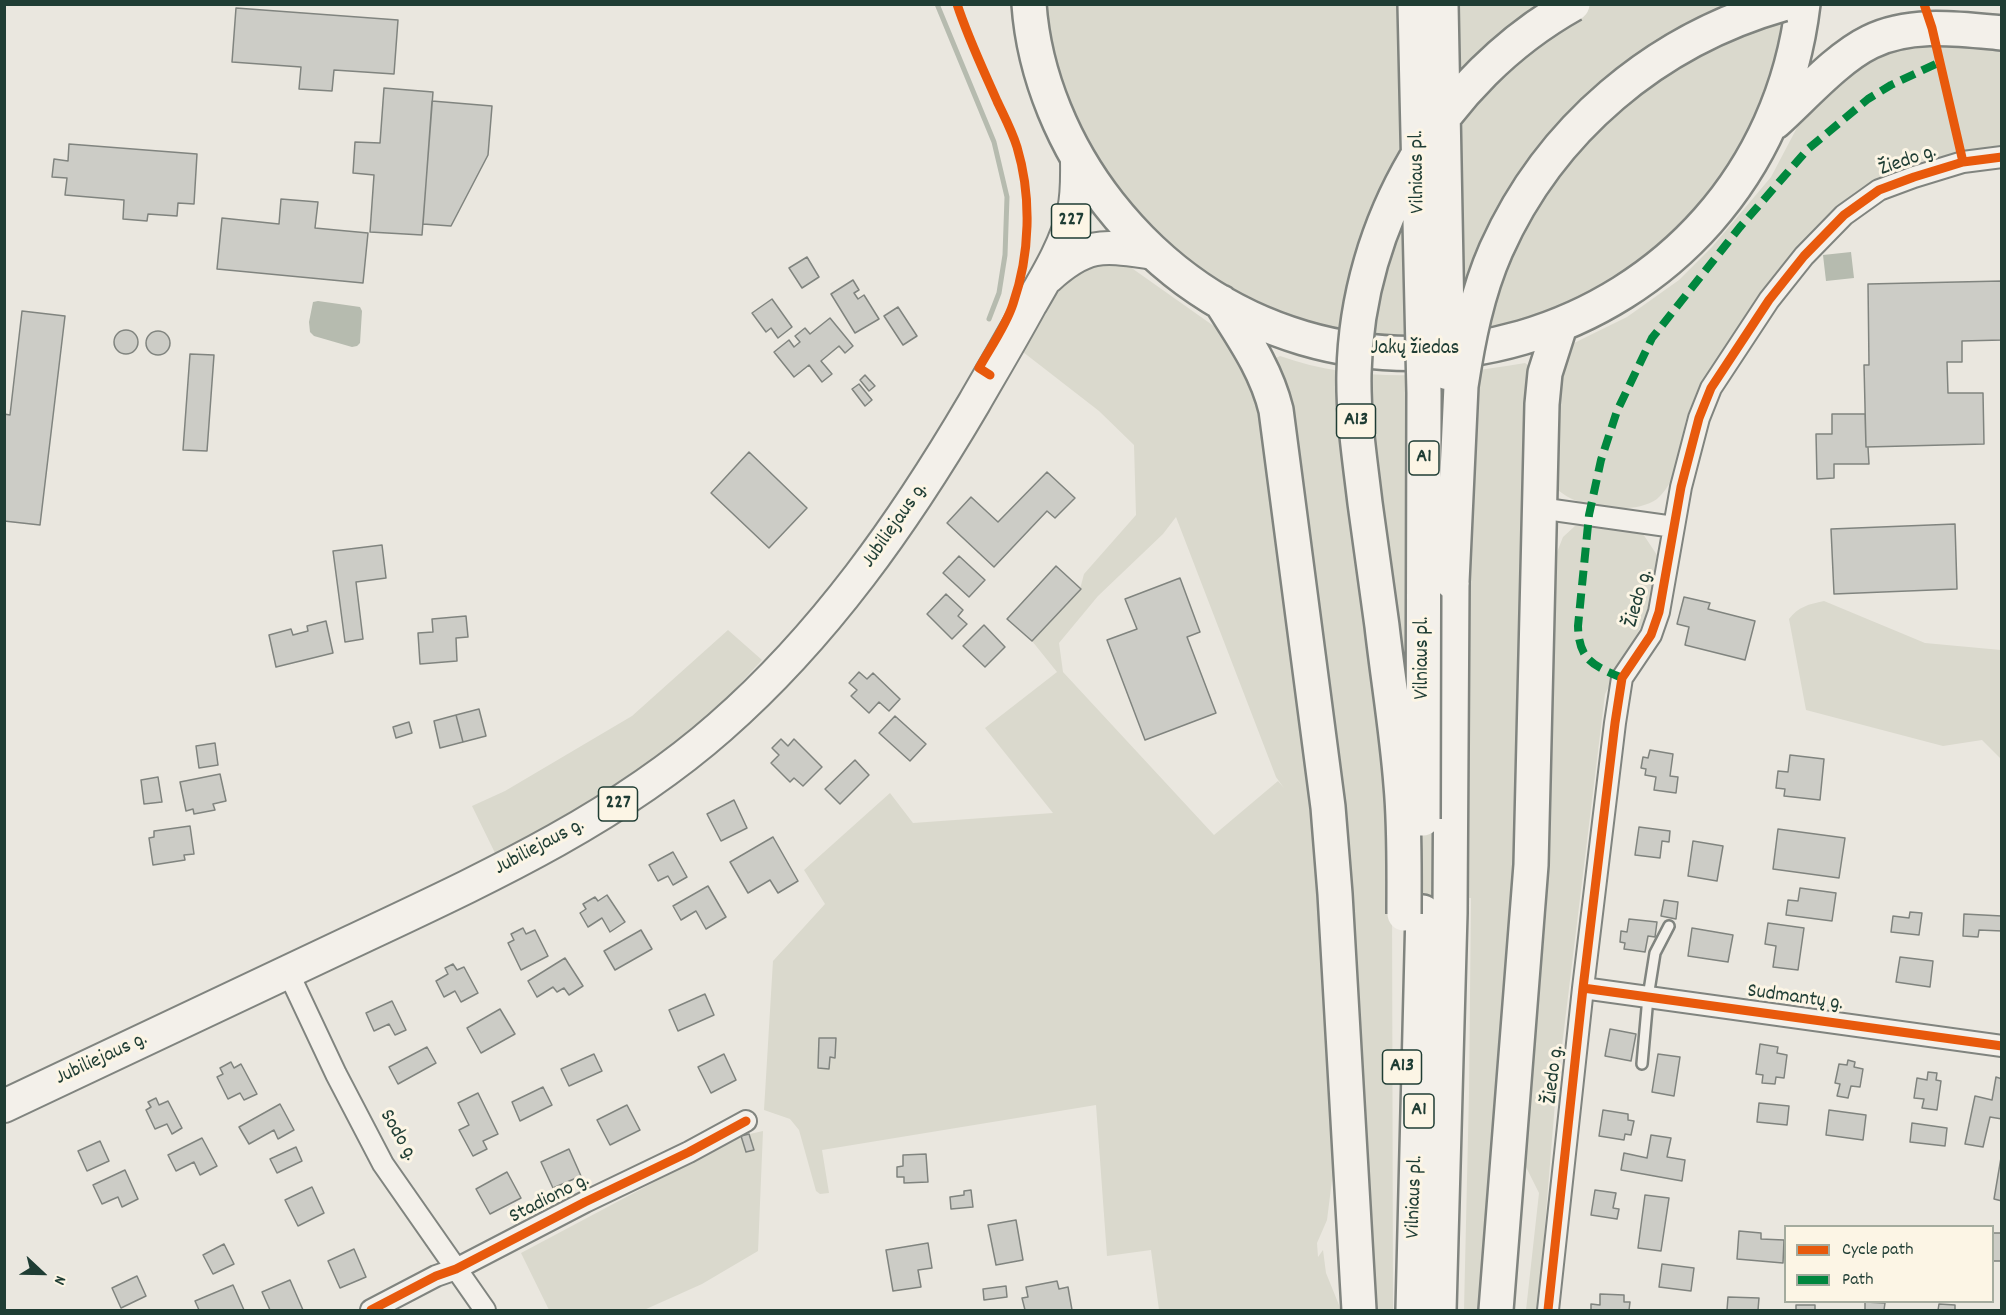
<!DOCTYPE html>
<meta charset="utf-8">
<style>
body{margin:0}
#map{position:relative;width:2006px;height:1315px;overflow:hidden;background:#eae7df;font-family:Dekko,sans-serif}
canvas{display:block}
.frame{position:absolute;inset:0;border:6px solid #1f3d34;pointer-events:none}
.legend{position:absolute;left:1784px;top:1225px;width:210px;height:78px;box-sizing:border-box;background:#fcf5e5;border:2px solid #a4ab9e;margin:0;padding:8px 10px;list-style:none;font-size:18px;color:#1f3d34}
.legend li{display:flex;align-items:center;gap:12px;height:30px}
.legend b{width:30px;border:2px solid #a4ab9e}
.north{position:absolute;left:12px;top:1243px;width:60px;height:60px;-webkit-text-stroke:4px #fcf5e5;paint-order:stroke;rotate:112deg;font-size:16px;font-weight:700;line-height:24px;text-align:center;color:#1f3d34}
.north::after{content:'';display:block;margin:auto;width:21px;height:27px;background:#1f3d34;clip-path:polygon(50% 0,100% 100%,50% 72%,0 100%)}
</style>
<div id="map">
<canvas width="2006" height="1315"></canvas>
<div class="frame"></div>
<ul class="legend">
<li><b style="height:8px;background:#e8590c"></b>Cycle path</li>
<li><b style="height:8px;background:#00873e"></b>Path</li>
</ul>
<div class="north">N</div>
</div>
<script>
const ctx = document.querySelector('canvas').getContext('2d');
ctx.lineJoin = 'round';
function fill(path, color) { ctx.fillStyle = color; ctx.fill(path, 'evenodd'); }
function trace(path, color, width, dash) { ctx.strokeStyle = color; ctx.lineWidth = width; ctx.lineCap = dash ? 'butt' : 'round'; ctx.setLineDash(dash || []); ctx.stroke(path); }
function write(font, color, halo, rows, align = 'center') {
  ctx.font = font + ' Dekko,sans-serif'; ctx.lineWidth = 6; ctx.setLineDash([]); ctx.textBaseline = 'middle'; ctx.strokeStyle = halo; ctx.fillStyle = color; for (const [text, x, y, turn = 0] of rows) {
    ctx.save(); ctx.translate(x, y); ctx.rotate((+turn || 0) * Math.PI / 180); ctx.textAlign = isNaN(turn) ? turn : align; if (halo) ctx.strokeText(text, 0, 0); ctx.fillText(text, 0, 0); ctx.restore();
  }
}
const green = new Path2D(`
 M 1041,5 L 1788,5 L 1777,73 L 1732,164 L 1682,227 L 1610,284 L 1500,333 L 1386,338 L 1314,327 L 1205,276 L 1171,248 L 1113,184 L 1081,136 L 1046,38 Z
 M 2001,42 L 2001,145 C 1965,151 1926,158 1891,172 C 1821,198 1749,309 1712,372 C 1704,384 1694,397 1689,411 C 1678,439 1682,478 1657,499 C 1635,515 1583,509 1562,493 C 1558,491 1556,486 1553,483 L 1556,358 L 1572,344 L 1627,317 L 1679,280 L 1712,247 L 1771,177 L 1801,120 L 1877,47 Z
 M 1077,264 L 1126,264 L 1218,329 L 1241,349 L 1258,376 L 1325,870 L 1334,1164 L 1327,1220 L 1317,1243 L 1318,1257 L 1323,1250 L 1326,1273 L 1341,1310 L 1159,1310 L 1151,1250 L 1107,1256 L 1096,1105 L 822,1150 L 829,1193 L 820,1194 L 816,1191 L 799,1130 L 790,1119 L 764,1110 L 773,961 L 825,904 L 804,870 L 890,793 L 913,823 L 1053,813 L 985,728 L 1057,672 L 1032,641 L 1080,589 L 1084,574 L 1136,515 L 1134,445 L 1099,411 L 1023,352 L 1062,278 ZM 1176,517 L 1276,777 L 1284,788 L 1278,781 L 1214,835 L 1063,672 L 1059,643 L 1098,596 L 1163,534 Z
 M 1280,356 C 1358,384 1444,377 1525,363 L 1531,367 L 1516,932 L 1488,1310 L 1464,1310 L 1469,1093 L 1471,898 L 1392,896 L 1393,1310 L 1374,1310 L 1272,360 Z
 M 1604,524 L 1627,529 L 1643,534 L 1657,555 L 1656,575 L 1651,602 L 1643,623 L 1605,694 L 1555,1103 L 1538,1310 L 1526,1310 L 1539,1193 L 1523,1161 L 1547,906 L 1546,690 L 1550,570 L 1563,537 L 1575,526 Z
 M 1824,601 L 1925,643 L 2001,650 L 2001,759 L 1982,740 L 1943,746 L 1806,710 L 1789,619 C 1798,607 1809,604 1824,601 Z
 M 728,630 L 762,660 L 699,728 L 579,808 L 496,855 L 472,806 L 505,791 L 632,716 Z
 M 763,1131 L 758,1251 L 702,1284 L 644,1310 L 549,1310 L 521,1253 L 741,1136 Z`);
const water = new Path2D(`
 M 1851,252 L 1854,278 L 1826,281 L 1823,255 Z
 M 318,301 L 360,307 L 362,311 L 360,343 L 357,346 L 352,347 L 314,336 L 310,332 L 309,322 L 313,302 Z`);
const stream = new Path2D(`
 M 937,4 L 994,142 L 1007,197 L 1005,255 L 999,293 L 989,319`);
const building = new Path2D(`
 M 236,8 L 398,20 L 394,74 L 334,70 L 332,91 L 299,89 L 301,67 L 232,62 Z
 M 384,88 L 433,92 L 422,235 L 370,232 L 374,175 L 353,173 L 355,142 L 380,143 Z
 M 432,101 L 492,106 L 488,155 L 451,226 L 423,224 Z
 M 69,144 L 197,154 L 194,204 L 178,203 L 177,216 L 148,214 L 147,221 L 123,219 L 124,200 L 65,195 L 67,178 L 52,177 L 54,159 L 68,161 Z
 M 281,199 L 318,202 L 315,228 L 368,233 L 363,283 L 217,269 L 222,218 L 279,224 Z
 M 807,257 L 819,277 L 802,288 L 789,268 Z
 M 853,280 L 859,290 L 854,293 L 858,299 L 864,295 L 879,319 L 855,333 L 831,294 Z
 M 2002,281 L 2002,340 L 1962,341 L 1962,362 L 1947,362 L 1948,393 L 1983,393 L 1984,444 L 1866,447 L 1864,365 L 1869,365 L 1868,284 Z
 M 772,299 L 792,327 L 778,338 L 771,328 L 766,332 L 752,313 Z
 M 898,307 L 917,336 L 903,345 L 884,316 Z
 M 22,311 L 65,316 L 40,525 L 4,521 L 4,414 L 10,415 Z
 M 830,318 L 853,346 L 845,353 L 839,346 L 821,361 L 832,374 L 822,382 L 809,365 L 794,377 L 774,352 L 789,340 L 794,347 L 800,342 L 795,336 L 805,328 L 810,334 Z
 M114 342a12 12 0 1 1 24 0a12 12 0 1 1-24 0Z
 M146 343a12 12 0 1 1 24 0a12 12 0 1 1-24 0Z
 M 190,354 L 214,355 L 207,451 L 183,450 Z
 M 865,375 L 875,386 L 869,391 L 860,380 Z
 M 859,384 L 872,400 L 865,406 L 852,389 Z
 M 1832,414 L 1865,414 L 1866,447 L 1868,447 L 1869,464 L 1834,464 L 1834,478 L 1817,479 L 1816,434 L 1832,434 Z
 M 749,452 L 807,508 L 769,548 L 711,493 Z
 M 1047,472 L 1075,498 L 1055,518 L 1047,511 L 994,567 L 947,523 L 971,497 L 998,522 Z
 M 1955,524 L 1957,589 L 1834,594 L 1831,529 Z
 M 382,545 L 386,578 L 356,582 L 363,639 L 345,642 L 333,551 Z
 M 959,556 L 985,580 L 969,597 L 943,573 Z
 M 1056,566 L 1081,589 L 1032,641 L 1007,619 Z
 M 1180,578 L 1200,632 L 1187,637 L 1216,713 L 1145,740 L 1107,640 L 1137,629 L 1125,599 Z
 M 946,594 L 963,610 L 958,616 L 967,624 L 952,639 L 927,614 Z
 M 1684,597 L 1710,603 L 1708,609 L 1755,621 L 1745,660 L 1685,645 L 1689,627 L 1677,624 Z
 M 466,616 L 468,637 L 456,638 L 457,661 L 420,664 L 418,633 L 433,632 L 432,619 Z
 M 326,621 L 333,653 L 276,667 L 269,635 L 291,629 L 293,635 L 308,631 L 307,626 Z
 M 984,625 L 1005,647 L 985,667 L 963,646 Z
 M 859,672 L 867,679 L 873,673 L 900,699 L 889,711 L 879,702 L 869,713 L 851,696 L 857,690 L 849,683 Z
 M 479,709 L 486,736 L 463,742 L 456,715 Z
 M 456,715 L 463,742 L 440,748 L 434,721 Z
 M 895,716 L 926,744 L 910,761 L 879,733 Z
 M 409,722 L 412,733 L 396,738 L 393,727 Z
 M 781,739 L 788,746 L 794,739 L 822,767 L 803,786 L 794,778 L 790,782 L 771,763 L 779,755 L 772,748 Z
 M 215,743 L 218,765 L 199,768 L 196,746 Z
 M 1650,750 L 1673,754 L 1670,776 L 1678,777 L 1676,793 L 1654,790 L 1656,777 L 1645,775 L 1646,769 L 1641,768 L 1643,757 L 1648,758 Z
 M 1790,755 L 1824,759 L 1820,800 L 1784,796 L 1785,789 L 1776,788 L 1778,771 L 1788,772 Z
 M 855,760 L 869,775 L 840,804 L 825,789 Z
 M 220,774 L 226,801 L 213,804 L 215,810 L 194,814 L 193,809 L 186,811 L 180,782 Z
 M 158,777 L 162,802 L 144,804 L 141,780 Z
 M 734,800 L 747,828 L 721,841 L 707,814 Z
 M 190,826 L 194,854 L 184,855 L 185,860 L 153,865 L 149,838 L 154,837 L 154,831 Z
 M 1639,827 L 1670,831 L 1669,842 L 1662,841 L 1660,858 L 1635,855 Z
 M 1778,829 L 1845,838 L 1839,878 L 1773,869 Z
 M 773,837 L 798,881 L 778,893 L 770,880 L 748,893 L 730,862 Z
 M 1693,841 L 1723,846 L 1717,881 L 1688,876 Z
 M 673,852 L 687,877 L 673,885 L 668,876 L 658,881 L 649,865 Z
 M 708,886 L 726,917 L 706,929 L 696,911 L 681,920 L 673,906 Z
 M 1800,888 L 1836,893 L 1832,921 L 1786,915 L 1788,900 L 1798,901 Z
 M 607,895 L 625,922 L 610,932 L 602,918 L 588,927 L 580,913 L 586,909 L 583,904 L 595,897 L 598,901 Z
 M 1664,900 L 1678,902 L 1676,919 L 1661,916 Z
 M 1910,912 L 1922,913 L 1919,935 L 1891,932 L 1893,916 L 1909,918 Z
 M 1964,914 L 2002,916 L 2002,931 L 1979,930 L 1978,937 L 1963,936 Z
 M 1629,919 L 1657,922 L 1655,937 L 1648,936 L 1645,952 L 1624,949 L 1625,943 L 1620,942 L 1621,931 L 1627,932 Z
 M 1768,923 L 1804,928 L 1798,970 L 1773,967 L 1776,946 L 1765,944 Z
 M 523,928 L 526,934 L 535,930 L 548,956 L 521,970 L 508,943 L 514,940 L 511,934 Z
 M 1692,928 L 1733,935 L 1728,962 L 1688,956 Z
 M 641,930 L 652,949 L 615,970 L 604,951 Z
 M 1900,957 L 1933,961 L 1930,987 L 1896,982 Z
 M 565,958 L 583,986 L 569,995 L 564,988 L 557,992 L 553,987 L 537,997 L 528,981 Z
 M 453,964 L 457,970 L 464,967 L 478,993 L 461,1002 L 455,991 L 444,997 L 436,981 L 448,974 L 445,968 Z
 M 705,994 L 714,1015 L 678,1031 L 669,1010 Z
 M 392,1001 L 406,1030 L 395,1035 L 389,1024 L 374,1031 L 366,1013 Z
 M 500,1009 L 515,1034 L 481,1053 L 467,1028 Z
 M 1610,1029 L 1636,1034 L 1631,1061 L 1605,1056 Z
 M 819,1038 L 836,1038 L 835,1058 L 830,1057 L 829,1069 L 818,1068 Z
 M 1760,1044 L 1778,1047 L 1777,1053 L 1787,1055 L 1784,1078 L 1776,1077 L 1775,1084 L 1762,1083 L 1763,1075 L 1756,1074 Z
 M 427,1047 L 436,1063 L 398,1084 L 389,1067 Z
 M 594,1054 L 602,1071 L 569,1086 L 561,1069 Z
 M 724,1054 L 736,1080 L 711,1093 L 698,1067 Z
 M 1658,1054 L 1680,1057 L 1674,1096 L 1652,1092 Z
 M 1848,1060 L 1855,1062 L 1854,1067 L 1863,1069 L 1860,1087 L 1851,1086 L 1848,1098 L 1837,1096 L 1840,1084 L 1835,1083 L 1839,1064 L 1847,1065 Z
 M 231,1062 L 234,1068 L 241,1064 L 257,1094 L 244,1100 L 240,1093 L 228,1099 L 217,1077 L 223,1074 L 220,1068 Z
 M 1928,1072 L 1937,1073 L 1936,1080 L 1941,1081 L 1937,1110 L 1922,1108 L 1924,1099 L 1914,1098 L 1917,1078 L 1927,1080 Z
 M 1996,1077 L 2002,1079 L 2002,1119 L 1990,1117 L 1983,1147 L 1965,1144 L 1975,1096 L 1992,1100 Z
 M 543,1087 L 552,1105 L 520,1121 L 512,1102 Z
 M 478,1093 L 498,1134 L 483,1141 L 487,1149 L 473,1156 L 459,1130 L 469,1125 L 458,1103 Z
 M 156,1098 L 159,1105 L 168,1101 L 182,1128 L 172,1134 L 167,1124 L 155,1129 L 146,1110 L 151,1107 L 148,1102 Z
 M 1759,1103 L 1789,1106 L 1787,1125 L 1757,1122 Z
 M 280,1104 L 294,1130 L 278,1139 L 274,1130 L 249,1144 L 239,1127 Z
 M 627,1105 L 640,1130 L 610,1145 L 597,1120 Z
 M 1603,1110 L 1628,1114 L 1628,1120 L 1634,1121 L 1631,1135 L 1625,1134 L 1624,1140 L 1599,1136 Z
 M 1829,1110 L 1866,1115 L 1863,1140 L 1826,1135 Z
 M 1912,1123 L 1947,1128 L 1945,1146 L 1910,1142 Z
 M 749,1134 L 754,1150 L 746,1152 L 741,1136 Z
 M 1651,1135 L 1671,1138 L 1667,1157 L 1685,1160 L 1682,1181 L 1621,1170 L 1624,1153 L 1647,1158 Z
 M 202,1138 L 217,1166 L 200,1175 L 194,1162 L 176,1171 L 168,1155 Z
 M 100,1141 L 109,1161 L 87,1171 L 78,1151 Z
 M 296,1147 L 302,1161 L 277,1173 L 270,1159 Z
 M 569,1149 L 581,1176 L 553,1188 L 541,1162 Z
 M 2002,1152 L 2002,1201 L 1994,1199 Z
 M 926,1154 L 928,1182 L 904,1183 L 904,1177 L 897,1177 L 897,1167 L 903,1166 L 903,1155 Z
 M 125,1170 L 138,1199 L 122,1207 L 118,1197 L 102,1204 L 93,1185 Z
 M 507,1172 L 521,1198 L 490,1214 L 476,1189 Z
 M 312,1187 L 324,1213 L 298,1226 L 285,1200 Z
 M 971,1190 L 973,1207 L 951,1209 L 950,1197 L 964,1195 L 964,1191 Z
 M 1595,1190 L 1616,1193 L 1613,1208 L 1619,1209 L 1617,1219 L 1591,1215 Z
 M 1645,1195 L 1669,1198 L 1661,1251 L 1638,1248 Z
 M 1016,1220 L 1023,1260 L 996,1265 L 988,1225 Z
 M 1739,1231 L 1761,1233 L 1761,1239 L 1784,1240 L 1783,1263 L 1737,1259 Z
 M 1992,1233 L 2002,1233 L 2002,1261 L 1992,1261 Z
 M 928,1243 L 932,1268 L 918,1270 L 921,1287 L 893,1291 L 886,1250 Z
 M 224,1244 L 234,1264 L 213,1274 L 203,1255 Z
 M 354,1249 L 366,1277 L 340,1288 L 328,1261 Z
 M 1662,1264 L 1694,1268 L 1691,1291 L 1659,1287 Z
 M 137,1276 L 146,1296 L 121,1308 L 112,1288 Z
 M 290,1280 L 303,1310 L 270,1310 L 262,1292 Z
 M 1057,1281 L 1059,1289 L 1068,1287 L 1072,1310 L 1025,1310 L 1022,1298 L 1028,1297 L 1026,1287 Z
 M 233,1285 L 244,1310 L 199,1310 L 195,1301 Z
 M 1006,1286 L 1007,1297 L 984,1300 L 983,1289 Z
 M 1600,1294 L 1624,1295 L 1624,1302 L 1630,1302 L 1629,1310 L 1591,1310 L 1591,1304 L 1600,1305 Z
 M 1728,1297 L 1759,1298 L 1758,1310 L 1727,1310 Z
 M 1865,1302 L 1885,1303 L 1884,1310 L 1865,1310 Z
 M 1939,1304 L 1955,1305 L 1955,1310 L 1938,1310 Z
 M 1796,1305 L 1815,1305 L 1815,1310 L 1796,1310 Z`);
const service = new Path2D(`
 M 1642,1064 L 1648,997 L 1655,953 L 1669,926`);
const minor = new Path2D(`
 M 1539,508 L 1674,527
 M 288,972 L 336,1074 L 383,1164 L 485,1310
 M 1583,988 L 2002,1046
 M 371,1310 L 436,1276 L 456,1269 L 585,1202 L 689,1152 L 746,1121
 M 1548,1310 L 1583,988 L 1615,723 L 1622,678 L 1651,635 L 1659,612 L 1681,487 L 1699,418 L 1711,388 L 1769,300 L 1804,256 L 1844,215 L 1879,190 L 1914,177 L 1963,162 L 2002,157`);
const primary = new Path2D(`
 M 1048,277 C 1088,241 1104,246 1154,253
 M 4,1106 C 120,1051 236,997 351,942 C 480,881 612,822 720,727 C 825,635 904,522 974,403 C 993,370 1012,338 1030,305 C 1047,276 1067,243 1074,210 C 1078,193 1077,174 1077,157`);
const trunk = new Path2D(`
 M 1029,4 C 1034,76 1065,148 1109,204 C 1326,480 1762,351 1803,4
 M 1775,122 C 1803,97 1837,58 1870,42 C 1910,22 1959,29 2002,33
 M 1221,302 C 1243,337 1266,369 1276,410 L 1328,807 L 1335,894 L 1359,1310
 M 1413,1310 L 1423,912
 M 1439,1310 L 1450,913 L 1452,582
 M 1496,1310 L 1531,865 L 1542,404 L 1545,373 L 1560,326`);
const trunkBridge = new Path2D(`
 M 1415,4 L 1424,393 L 1423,819
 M 1441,4 L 1448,373
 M 1452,582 L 1461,386 C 1468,340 1477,293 1496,250 C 1550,129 1656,40 1783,4
 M 1404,914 C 1404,871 1405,828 1401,785 C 1397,732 1388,679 1382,626 C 1376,585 1371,544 1365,503 C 1360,460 1353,417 1354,373 C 1357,223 1441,78 1573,4`);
const quiet = new Path2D(`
 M 1622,678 C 1593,665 1579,661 1578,626 L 1589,515 L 1601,460 L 1617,411 L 1652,338 L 1740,227 L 1808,149 L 1868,99 L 1891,85 L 1940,62`);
const cycleway = new Path2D(`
 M 957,4 C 968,38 983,69 997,101 C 1004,116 1012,131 1017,147 C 1032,197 1030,255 1013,304 C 1006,326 990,348 979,368 L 990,375
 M 1924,4 L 1932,28 L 1963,162
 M 1583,988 L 2002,1046
 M 371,1310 L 436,1276 L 456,1269 L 585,1202 L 689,1152 L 746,1121
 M 1548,1310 L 1583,988 L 1615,723 L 1622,678 L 1651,635 L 1659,612 L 1681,487 L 1699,418 L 1711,388 L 1769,300 L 1804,256 L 1844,215 L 1879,190 L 1914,177 L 1963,162 L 2002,157`);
const shields = [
 [1071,221,39],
 [1356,421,39],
 [1424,458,30],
 [618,804,39],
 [1402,1067,39],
 [1419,1111,30]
];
const shieldNames = [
 ["227",1071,221],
 ["A13",1356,421],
 ["A1",1424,458],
 ["227",618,804],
 ["A13",1402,1067],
 ["A1",1419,1111]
];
const streetNames = [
 ["Žiedo g.",1908,162,-19],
 ["Vilniaus pl.",1419,172,-91],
 ["Jakų žiedas",1415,350],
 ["Jubiliejaus g.",896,526,-55],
 ["Žiedo g.",1640,599,-74],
 ["Vilniaus pl.",1424,658,-90],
 ["Jubiliejaus g.",540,848,-28],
 ["Sudmantų g.",1795,999,8],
 ["Jubiliejaus g.",102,1060,-25],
 ["Žiedo g.",1555,1075,-83],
 ["Sodo g.",397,1136,60],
 ["Vilniaus pl.",1416,1197,-88],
 ["Stadiono g.",550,1200,-27]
];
fill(green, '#dad9cd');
fill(water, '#b6bbaf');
trace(stream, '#b6bbaf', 5);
fill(building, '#ccccc6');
trace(building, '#80847f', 1.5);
trace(service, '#80847f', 14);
trace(minor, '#80847f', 24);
trace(primary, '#80847f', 36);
trace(trunk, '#80847f', 38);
trace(service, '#f3f0ea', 9);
trace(minor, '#f3f0ea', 20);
trace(primary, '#f3f0ea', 32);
trace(trunk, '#f3f0ea', 33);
trace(trunkBridge, '#80847f', 38, []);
trace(trunkBridge, '#f3f0ea', 33);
trace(quiet, '#00873e', 8, [15, 8]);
trace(cycleway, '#e8590c', 9);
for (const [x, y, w] of shields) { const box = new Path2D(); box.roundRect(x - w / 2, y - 17, w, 34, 4.5); ctx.fillStyle = '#fcf5e5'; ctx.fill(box); trace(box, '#1f3d34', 1.5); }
write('bold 20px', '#1f3d34', null, shieldNames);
write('21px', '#1f3d34', '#fcf5e5', streetNames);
</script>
